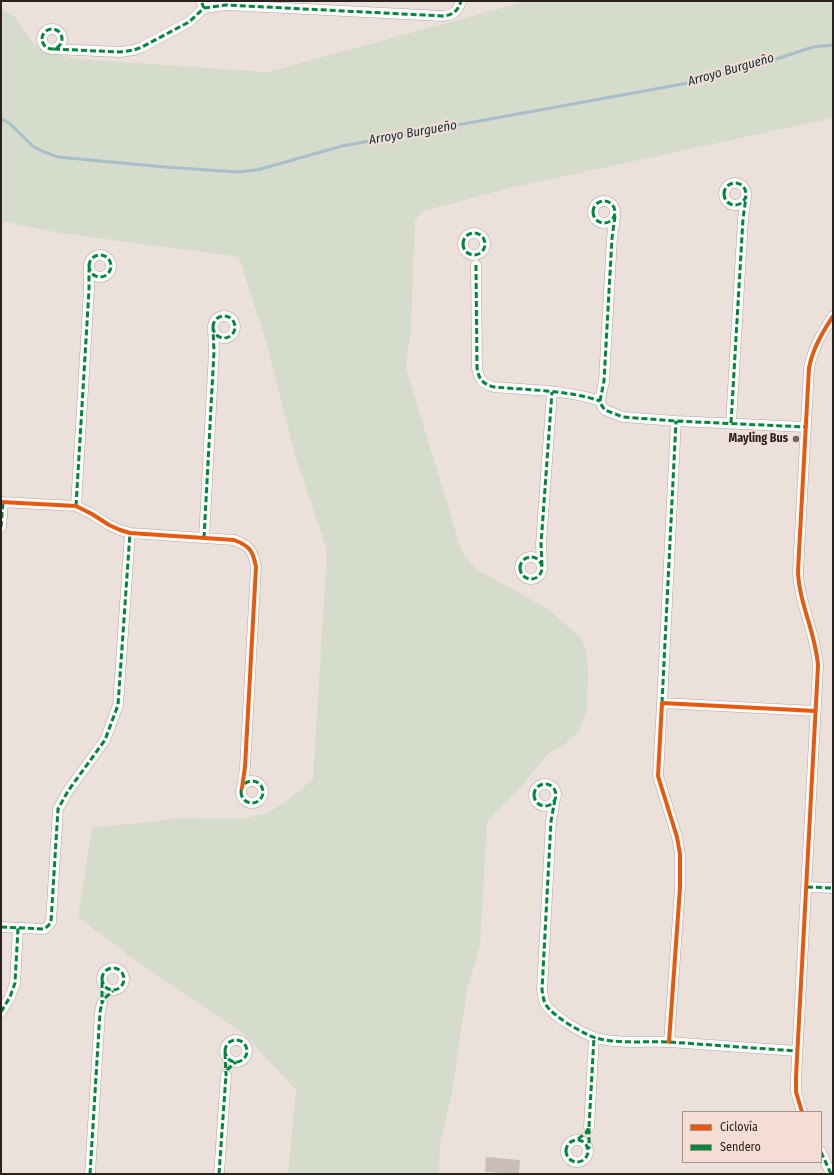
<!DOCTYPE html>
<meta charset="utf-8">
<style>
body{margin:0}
#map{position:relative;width:834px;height:1175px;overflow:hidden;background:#ece0db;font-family:"Fira Sans Condensed",sans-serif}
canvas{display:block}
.frame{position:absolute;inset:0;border:2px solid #2b221f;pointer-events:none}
.legend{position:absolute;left:682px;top:1111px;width:140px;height:52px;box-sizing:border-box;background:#f4ddd3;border:1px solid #a4928b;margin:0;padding:5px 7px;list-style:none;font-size:12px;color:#2b221f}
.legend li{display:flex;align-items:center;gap:8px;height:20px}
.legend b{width:20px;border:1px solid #a4928b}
</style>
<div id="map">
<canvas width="834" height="1175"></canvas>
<div class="frame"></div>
<ul class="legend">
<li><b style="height:5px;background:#e8590c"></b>Ciclovía</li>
<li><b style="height:5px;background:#00873e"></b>Sendero</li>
</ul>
</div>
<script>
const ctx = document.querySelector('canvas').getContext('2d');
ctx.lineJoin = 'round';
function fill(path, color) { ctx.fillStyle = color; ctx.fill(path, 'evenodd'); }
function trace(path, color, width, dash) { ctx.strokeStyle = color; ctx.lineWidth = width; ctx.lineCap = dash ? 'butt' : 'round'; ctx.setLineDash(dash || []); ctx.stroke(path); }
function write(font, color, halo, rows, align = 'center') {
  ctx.font = font + ' "Fira Sans Condensed",sans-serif'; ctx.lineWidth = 4; ctx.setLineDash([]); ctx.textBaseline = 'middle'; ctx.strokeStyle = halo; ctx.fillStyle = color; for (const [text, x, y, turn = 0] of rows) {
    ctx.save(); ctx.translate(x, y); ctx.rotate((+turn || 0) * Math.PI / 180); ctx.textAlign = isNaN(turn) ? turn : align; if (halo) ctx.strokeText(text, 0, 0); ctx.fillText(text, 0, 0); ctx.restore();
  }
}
const green = new Path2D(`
 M 527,1 L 833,1 L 833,118 L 510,188 L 423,211 L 415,220 L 411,328 L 406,368 L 462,552 L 477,570 L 522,594 L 547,609 L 570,628 L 582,639 L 587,654 L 588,677 L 587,709 L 579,731 L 565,744 L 548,754 L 511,798 L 487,822 L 480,946 L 467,990 L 452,1093 L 440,1143 L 439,1174 L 288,1174 L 296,1090 L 244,1034 L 136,961 L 78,917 L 92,828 L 182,818 L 242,819 L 267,813 L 287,801 L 313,779 L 327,550 L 296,459 L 267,345 L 239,257 L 60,233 L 1,221 L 1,8 L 15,17 L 32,42 L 43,50 L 56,54 L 79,59 L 267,72 Z`);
const stream = new Path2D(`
 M 1,119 L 9,123 L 34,147 L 44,152 L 58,157 L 165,167 L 237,172 L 257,170 L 342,146 L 688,83 L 773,60 L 813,47 L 833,45`);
const building = new Path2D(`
 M 486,1157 L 520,1160 L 519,1174 L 485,1172 Z`);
const minor = new Path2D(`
 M 204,8 L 226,5 L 443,16 C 453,15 458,11 461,1
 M42 39a10 10 0 1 1 20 0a10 10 0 1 1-20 0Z
 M 54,49 L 120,52 L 134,50 L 142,47 L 189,22 L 204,8 L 201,1
 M724 194a11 11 0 1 1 22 0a11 11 0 1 1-22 0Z
 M593 212a11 11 0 1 1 22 0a11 11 0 1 1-22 0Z
 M 615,216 L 612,238 L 604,381 L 600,401 L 602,406 L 605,410 L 623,417 L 676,421 L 806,427
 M463 244a11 11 0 1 1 22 0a11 11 0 1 1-22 0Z
 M89 266a11 11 0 1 1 22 0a11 11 0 1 1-22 0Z
 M 476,265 L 477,368 C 479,380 483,384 494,387 C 527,390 568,390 600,401
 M213 327a11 11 0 1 1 22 0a11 11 0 1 1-22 0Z
 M 731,423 L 743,219 L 746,197
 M 1,502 L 76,506 L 92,514 L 109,525 L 120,530 L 130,533 L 234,540 C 250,546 253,551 256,567 L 245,767 L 242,788
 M 76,506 L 89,290 L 89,269
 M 1,527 L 3,502
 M 204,538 L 214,351 L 213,329
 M520 568a11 11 0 1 1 22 0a11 11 0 1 1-22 0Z
 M 542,566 L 541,544 L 552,392
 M 662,703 L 676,421
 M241 792a11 11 0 1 1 22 0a11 11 0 1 1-22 0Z
 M534 795a11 11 0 1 1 22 0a11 11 0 1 1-22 0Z
 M 555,799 L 551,821 L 542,990 C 543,995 543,1000 546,1005 C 553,1016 583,1034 596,1038 C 618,1044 646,1041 669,1042 C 712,1045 754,1048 797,1051
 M 807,887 L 833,888
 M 1,927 L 44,929 L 48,926 L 51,922 L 58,809 L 68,791 L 105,740 L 118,705 L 130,533
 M102 979a11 11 0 1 1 22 0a11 11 0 1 1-22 0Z
 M 1,1012 L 10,997 L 15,983 L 18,928
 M225 1051a11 11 0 1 1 22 0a11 11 0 1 1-22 0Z
 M 669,1042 L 680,888 L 680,854 L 677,837 L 658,776 L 662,703 L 815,711
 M 802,1112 L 796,1092 L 796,1077 L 818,666 C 816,633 799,604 798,571 L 809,368 C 813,348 822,333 833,316
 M 589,1127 L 594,1037
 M566 1151a11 11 0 1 1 22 0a11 11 0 1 1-22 0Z
 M 821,1152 L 831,1174
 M 90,1174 L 100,1012 L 102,1003
 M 219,1174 L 226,1075`);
const quiet = new Path2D(`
 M 204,8 L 226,5 L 443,16 C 453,15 458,11 461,1
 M42 39a10 10 0 1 1 20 0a10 10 0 1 1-20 0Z
 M 54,49 L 120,52 L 134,50 L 142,47 L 189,22 L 204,8 L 201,1
 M724 194a11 11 0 1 1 22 0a11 11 0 1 1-22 0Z
 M593 212a11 11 0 1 1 22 0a11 11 0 1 1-22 0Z
 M 615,216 L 612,238 L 604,381 L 600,401 L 602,406 L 605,410 L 623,417 L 676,421 L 806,427
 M463 244a11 11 0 1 1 22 0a11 11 0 1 1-22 0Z
 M89 266a11 11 0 1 1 22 0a11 11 0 1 1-22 0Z
 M 476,265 L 477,368 C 479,380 483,384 494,387 C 527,390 568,390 600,401
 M213 327a11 11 0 1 1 22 0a11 11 0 1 1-22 0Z
 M 731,423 L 743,219 L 746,197
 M 76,506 L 89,290 L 89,269
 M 1,527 L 3,502
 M 204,538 L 214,351 L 213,329
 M520 568a11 11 0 1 1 22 0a11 11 0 1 1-22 0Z
 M 542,566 L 541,544 L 552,392
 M 662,703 L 676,421
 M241 792a11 11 0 1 1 22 0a11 11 0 1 1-22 0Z
 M534 795a11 11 0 1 1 22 0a11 11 0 1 1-22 0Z
 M 555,799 L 551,821 L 542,990 C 543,995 543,1000 546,1005 C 553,1016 583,1034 596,1038 C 618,1044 646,1041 669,1042 C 712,1045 754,1048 797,1051
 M 807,887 L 833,888
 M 1,927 L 44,929 L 48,926 L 51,922 L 58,809 L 68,791 L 105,740 L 118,705 L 130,533
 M102 979a11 11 0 1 1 22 0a11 11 0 1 1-22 0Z
 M 102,982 L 102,1003 L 105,998 L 113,991
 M 1,1012 L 10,997 L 15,983 L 18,928
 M225 1051a11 11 0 1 1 22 0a11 11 0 1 1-22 0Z
 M 225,1053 L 226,1075 L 228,1069 L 236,1062
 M 589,1127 L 594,1037
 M 578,1139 L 586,1133 L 589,1127 L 589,1149
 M566 1151a11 11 0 1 1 22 0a11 11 0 1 1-22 0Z
 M 821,1152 L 831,1174
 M 90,1174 L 100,1012 L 102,1003
 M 219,1174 L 226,1075`);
const cycleway = new Path2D(`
 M 1,502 L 76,506 L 92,514 L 109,525 L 120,530 L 130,533 L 234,540 C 250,546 253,551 256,567 L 245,767 L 242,788
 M 669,1042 L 680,888 L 680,854 L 677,837 L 658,776 L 662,703 L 815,711
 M 802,1112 L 796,1092 L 796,1077 L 818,666 C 816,633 799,604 798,571 L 809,368 C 813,348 822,333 833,316`);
const markers = [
 [796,439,4,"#6f6461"]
];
const poiNames = [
 ["Mayling Bus",788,439]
];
const waterNames = [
 ["Arroyo Burgueño",731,70,-16],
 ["Arroyo Burgueño",413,133,-10]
];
fill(green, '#d6dccc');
trace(stream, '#a6bfc8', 3);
fill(building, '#cbbeb9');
trace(minor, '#afa6a2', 11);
trace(minor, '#fcfafa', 10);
trace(quiet, '#00873e', 3, [6, 3]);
trace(cycleway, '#e8590c', 4);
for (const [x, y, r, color] of markers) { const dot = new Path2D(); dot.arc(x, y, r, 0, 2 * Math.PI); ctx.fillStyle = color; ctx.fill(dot); trace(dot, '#f4ddd3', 1.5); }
write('bold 12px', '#2b221f', '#f4ddd3', poiNames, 'right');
write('italic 13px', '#07303b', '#f4ddd3', waterNames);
</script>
